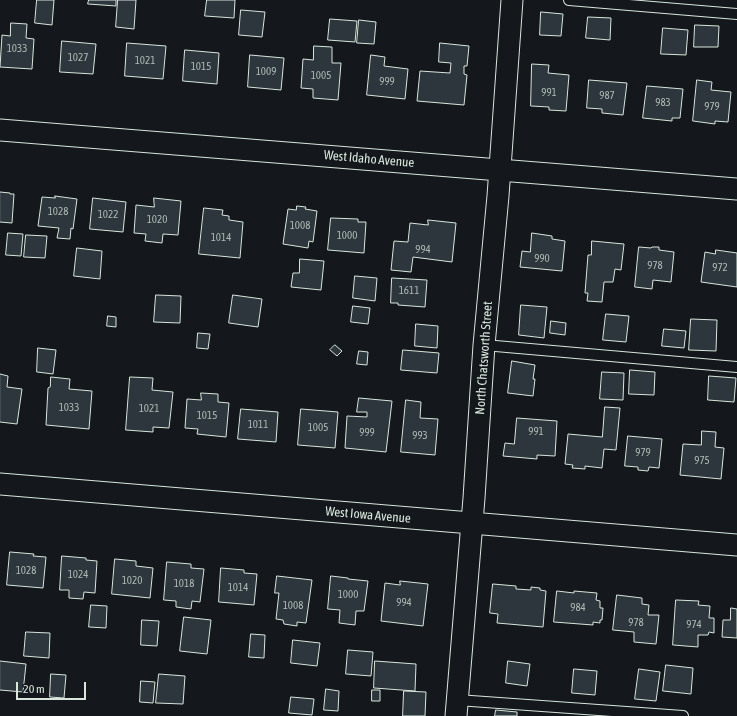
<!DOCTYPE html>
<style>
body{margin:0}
#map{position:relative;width:737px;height:716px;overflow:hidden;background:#14181c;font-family:"Asap Condensed",sans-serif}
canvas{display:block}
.scale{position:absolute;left:16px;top:682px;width:70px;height:18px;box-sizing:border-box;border:2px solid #d8e6dc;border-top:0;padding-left:5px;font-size:12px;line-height:14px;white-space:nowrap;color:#d8e6dc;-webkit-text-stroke:3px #14181c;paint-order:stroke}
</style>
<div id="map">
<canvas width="737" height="716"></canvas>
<div class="scale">20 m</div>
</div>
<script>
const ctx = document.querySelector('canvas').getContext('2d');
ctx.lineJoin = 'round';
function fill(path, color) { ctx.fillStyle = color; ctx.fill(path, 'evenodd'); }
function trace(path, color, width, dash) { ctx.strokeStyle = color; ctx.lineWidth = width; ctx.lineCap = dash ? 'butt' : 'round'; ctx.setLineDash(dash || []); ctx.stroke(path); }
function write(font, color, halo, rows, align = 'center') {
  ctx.font = font + ' "Asap Condensed",sans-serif'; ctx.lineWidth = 3; ctx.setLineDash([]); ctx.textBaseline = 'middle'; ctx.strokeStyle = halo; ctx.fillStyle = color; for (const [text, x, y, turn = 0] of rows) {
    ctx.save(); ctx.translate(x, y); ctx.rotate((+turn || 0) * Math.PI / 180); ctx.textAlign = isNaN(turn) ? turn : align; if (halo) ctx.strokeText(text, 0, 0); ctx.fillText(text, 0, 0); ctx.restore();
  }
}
const building = new Path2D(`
 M 37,0 L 54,0 L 52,25 L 35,23 Z
 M 89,0 L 116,0 L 116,6 L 88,4 Z
 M 118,0 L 136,0 L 134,29 L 116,27 Z
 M 207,0 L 235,0 L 234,18 L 205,16 Z
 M 241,10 L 265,12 L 262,37 L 239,35 Z
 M 541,12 L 563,14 L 561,36 L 540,35 Z
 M 588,17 L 611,18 L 610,40 L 586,38 Z
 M 330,19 L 357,21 L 355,42 L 328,40 Z
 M 359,20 L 376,22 L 374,44 L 357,43 Z
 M 11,23 L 27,24 L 26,38 L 34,39 L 32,69 L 0,67 L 2,35 L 10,36 Z
 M 695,25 L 719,26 L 718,47 L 694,47 Z
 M 663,28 L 688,30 L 686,55 L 661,54 Z
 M 62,41 L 96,44 L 93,74 L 60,72 Z
 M 127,43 L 166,46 L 163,79 L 125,76 Z
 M 440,43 L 469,46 L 467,66 L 464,66 L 464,74 L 467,75 L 464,105 L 417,101 L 420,71 L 450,73 L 451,63 L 439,62 Z
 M 314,46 L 332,47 L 332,63 L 341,63 L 338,100 L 313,98 L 313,89 L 301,88 L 303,59 L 313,60 Z
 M 185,50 L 219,53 L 217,84 L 183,81 Z
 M 250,55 L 284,58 L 281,90 L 248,87 Z
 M 371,55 L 385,57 L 384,66 L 408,69 L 405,99 L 367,95 Z
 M 532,64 L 549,65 L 548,73 L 569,75 L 566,111 L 549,110 L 549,107 L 531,106 Z
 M 589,80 L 627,83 L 623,115 L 602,113 L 602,109 L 587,108 Z
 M 697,80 L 712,82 L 711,90 L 731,92 L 728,122 L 715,121 L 715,124 L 693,121 Z
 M 647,86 L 683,89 L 680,118 L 672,118 L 672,121 L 643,118 Z
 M 0,192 L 10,193 L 10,194 L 14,194 L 12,223 L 0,222 Z
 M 55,196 L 77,199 L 73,229 L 71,228 L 70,239 L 57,238 L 59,228 L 38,226 L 42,197 L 55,198 Z
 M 93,198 L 126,202 L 123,232 L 90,229 Z
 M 154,198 L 181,201 L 178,235 L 163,234 L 162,243 L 145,241 L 146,234 L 134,233 L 136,205 L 154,207 Z
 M 297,206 L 306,207 L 305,209 L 317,211 L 313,242 L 309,241 L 308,248 L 283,244 L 288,209 L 296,210 Z
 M 204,208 L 223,210 L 222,215 L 229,216 L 229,220 L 243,222 L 240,258 L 199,254 Z
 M 331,218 L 358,219 L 358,222 L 366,222 L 364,253 L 328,250 Z
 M 428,220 L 456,223 L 452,262 L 413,257 L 411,272 L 391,270 L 394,241 L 408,242 L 410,223 L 428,225 Z
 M 8,233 L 23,234 L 21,256 L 6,255 Z
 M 532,233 L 552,236 L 552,239 L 565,241 L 562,271 L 520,267 L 522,251 L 530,252 Z
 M 26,235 L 47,236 L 45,258 L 24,257 Z
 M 592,241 L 624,244 L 621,270 L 615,269 L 613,282 L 604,282 L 602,302 L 587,301 L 588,293 L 585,293 L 588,255 L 591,255 Z
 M 639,247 L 651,248 L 652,247 L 659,247 L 659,250 L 674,252 L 671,282 L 653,280 L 652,289 L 635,287 Z
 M 77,248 L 102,251 L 100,279 L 74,276 Z
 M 716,250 L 737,253 L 737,287 L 701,282 L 705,252 L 715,254 Z
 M 300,259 L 324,261 L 321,290 L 291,287 L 293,273 L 299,273 Z
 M 355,276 L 377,278 L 375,301 L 353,298 Z
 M 392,278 L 427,280 L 425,307 L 398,305 L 398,303 L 391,303 Z
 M 156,295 L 181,296 L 180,323 L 154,322 Z
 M 233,295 L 262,299 L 258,327 L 229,323 Z
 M 521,305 L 547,307 L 544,338 L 519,335 Z
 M 353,306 L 370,308 L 368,324 L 351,322 Z
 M 606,314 L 629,316 L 626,342 L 603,340 Z
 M 108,316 L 116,317 L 116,327 L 107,326 Z
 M 691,319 L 717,320 L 716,351 L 689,350 Z
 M 551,321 L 566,323 L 565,335 L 550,333 Z
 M 416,324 L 438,326 L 437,348 L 415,346 Z
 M 664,329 L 686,331 L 684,348 L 662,346 Z
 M 198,333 L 210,334 L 208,349 L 197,348 Z
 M 335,345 L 342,351 L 337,356 L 330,350 Z
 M 38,348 L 56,350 L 53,374 L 37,372 Z
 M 403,350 L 439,353 L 437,373 L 401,370 Z
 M 359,351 L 368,352 L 367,365 L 357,364 Z
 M 512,361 L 535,365 L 533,379 L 535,379 L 533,396 L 508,393 Z
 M 630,370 L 655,372 L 654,395 L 629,394 Z
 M 602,372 L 624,373 L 623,400 L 600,399 Z
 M 0,374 L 8,376 L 7,387 L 22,389 L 17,424 L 0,422 Z
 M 709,376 L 736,378 L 734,402 L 708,400 Z
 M 51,377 L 70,379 L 69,389 L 92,391 L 89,429 L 46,425 L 48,388 L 50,387 Z
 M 130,377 L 153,378 L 152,390 L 173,392 L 169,428 L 153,427 L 153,432 L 126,430 Z
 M 201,393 L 218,394 L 218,402 L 229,403 L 226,437 L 197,434 L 198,429 L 185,428 L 187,399 L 201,400 Z
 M 359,398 L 392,401 L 386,452 L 345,448 L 347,416 L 367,417 L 367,412 L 357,412 Z
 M 406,400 L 421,402 L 420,418 L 438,419 L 435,455 L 401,452 Z
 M 605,407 L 620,408 L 616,450 L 604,449 L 602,468 L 585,466 L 585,469 L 572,468 L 573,465 L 565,464 L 568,434 L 602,437 Z
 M 241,409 L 278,412 L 276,442 L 238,439 Z
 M 301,409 L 338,412 L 335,448 L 298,445 Z
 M 517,418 L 557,421 L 555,456 L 537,455 L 537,459 L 503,456 L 505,443 L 514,444 Z
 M 702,431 L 716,432 L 715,447 L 724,448 L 721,479 L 680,475 L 683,444 L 701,445 Z
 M 628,436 L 662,439 L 659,468 L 649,467 L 648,471 L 638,470 L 638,467 L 625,466 Z
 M 10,552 L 34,554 L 33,556 L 46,557 L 43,588 L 7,585 Z
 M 62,556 L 86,558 L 86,560 L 97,561 L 95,593 L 84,592 L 83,599 L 69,598 L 69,590 L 60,590 Z
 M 115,559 L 136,561 L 136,566 L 153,568 L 150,598 L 112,594 Z
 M 167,562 L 191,564 L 191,568 L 204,569 L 200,602 L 192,601 L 191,609 L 176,607 L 176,601 L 164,600 Z
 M 221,568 L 244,570 L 244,573 L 257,574 L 254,605 L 219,602 Z
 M 277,576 L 312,580 L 306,623 L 297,622 L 297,626 L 284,624 L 283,620 L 276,619 L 279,593 L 275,593 Z
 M 331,576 L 348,578 L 348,579 L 368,581 L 364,611 L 356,611 L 355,625 L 339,623 L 340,610 L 328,609 Z
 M 400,581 L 428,584 L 423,626 L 381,621 L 385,583 L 400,585 Z
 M 493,584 L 516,586 L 516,589 L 531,590 L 531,587 L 540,588 L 540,590 L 546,591 L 543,627 L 497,623 L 498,614 L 490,613 Z
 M 557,591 L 574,593 L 574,591 L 597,593 L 596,600 L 600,601 L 600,608 L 603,608 L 602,620 L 600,620 L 600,623 L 593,622 L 593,625 L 554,622 Z
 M 617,595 L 642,598 L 642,604 L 649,605 L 648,615 L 659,615 L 656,644 L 634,642 L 634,632 L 613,630 Z
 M 676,600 L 699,601 L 698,605 L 710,606 L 709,618 L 714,618 L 714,633 L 709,632 L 708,635 L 698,635 L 698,647 L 673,645 Z
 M 91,605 L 107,606 L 106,628 L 89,627 Z
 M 731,608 L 737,609 L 737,638 L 722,637 L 723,620 L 730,620 Z
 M 184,617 L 211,620 L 207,654 L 180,651 Z
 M 142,620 L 159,621 L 157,646 L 141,645 Z
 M 26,632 L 50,633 L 49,658 L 24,656 Z
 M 251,634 L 265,635 L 264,658 L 249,657 Z
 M 293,640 L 320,643 L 317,666 L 291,663 Z
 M 348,650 L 373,652 L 371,676 L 346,674 Z
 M 0,661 L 26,664 L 23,692 L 0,690 Z
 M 375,661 L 416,664 L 415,691 L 374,688 Z
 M 508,661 L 530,664 L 527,686 L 506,683 Z
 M 666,665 L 693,668 L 691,694 L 663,691 Z
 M 574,669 L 597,671 L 595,695 L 572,693 Z
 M 639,669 L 660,672 L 656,701 L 635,699 Z
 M 51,674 L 66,675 L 64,698 L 50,697 Z
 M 159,674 L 185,676 L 183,704 L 156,703 Z
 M 141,681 L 155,682 L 153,703 L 140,702 Z
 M 326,689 L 339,691 L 338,711 L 324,710 Z
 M 372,690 L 380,690 L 380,701 L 372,701 Z
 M 404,691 L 426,692 L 425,716 L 403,716 Z
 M 291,697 L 314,699 L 312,715 L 289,713 Z
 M 496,710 L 517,712 L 517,716 L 495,716 Z`);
const lane = new Path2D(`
 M 569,0 L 737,14
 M 484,345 L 737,367
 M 457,700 L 683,716`);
const street = new Path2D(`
 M 0,130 L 737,189
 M 0,484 L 737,545
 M 456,716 L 474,498 L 484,345 L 498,196 L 512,0`);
const numberNames = [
 ["1033",17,49],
 ["1027",78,58],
 ["1021",145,61],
 ["1015",201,67],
 ["1009",266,72],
 ["1005",321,76],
 ["999",387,82],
 ["991",549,93],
 ["987",607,96],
 ["983",663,103],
 ["979",712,107],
 ["1028",58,212],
 ["1022",108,215],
 ["1020",157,220],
 ["1008",300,226],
 ["1000",347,236],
 ["1014",221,238],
 ["994",423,250],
 ["990",542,259],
 ["978",655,266],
 ["972",720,268],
 ["1611",409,291],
 ["1033",69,408],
 ["1021",149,409],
 ["1015",207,416],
 ["1011",258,425],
 ["1005",318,428],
 ["991",536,432],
 ["999",367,433],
 ["993",420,436],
 ["979",643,453],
 ["975",702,461],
 ["1028",26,571],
 ["1024",78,575],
 ["1020",132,581],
 ["1018",184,584],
 ["1014",238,588],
 ["1000",348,595],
 ["994",404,603],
 ["1008",293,606],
 ["984",578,608],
 ["978",636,623],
 ["974",694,625]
];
const streetNames = [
 ["West Idaho Avenue",369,159,5],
 ["North Chatsworth Street",484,358,-86],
 ["West Iowa Avenue",368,515,5]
];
fill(building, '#2c363c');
trace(building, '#d8e6dc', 1);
trace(lane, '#d8e6dc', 12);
trace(street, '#d8e6dc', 23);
trace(lane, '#14181c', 10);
trace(street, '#14181c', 21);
write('11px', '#adbab4', null, numberNames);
write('13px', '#d8e6dc', '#14181c', streetNames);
</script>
